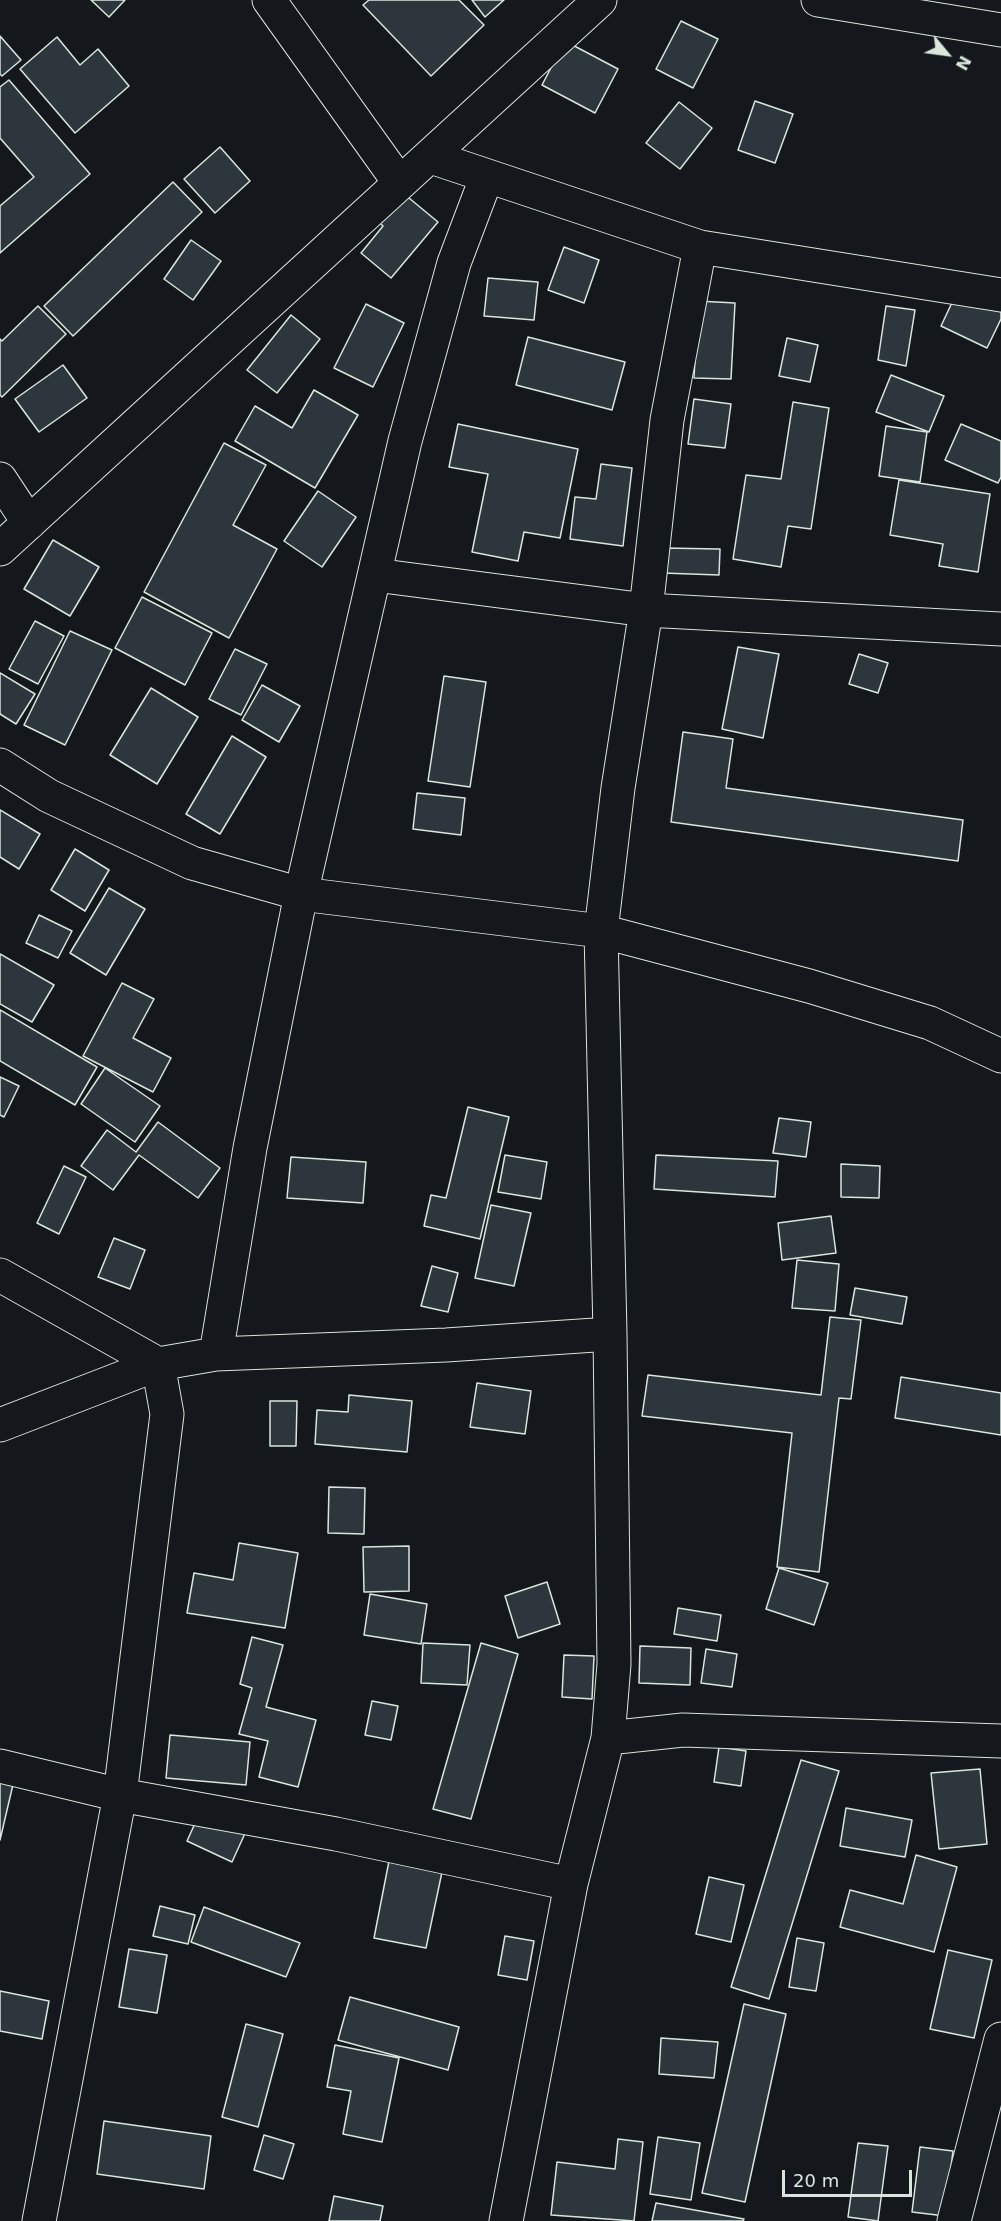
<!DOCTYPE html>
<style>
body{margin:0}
#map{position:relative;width:1001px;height:2221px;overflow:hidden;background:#14181c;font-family:"DejaVu Sans",sans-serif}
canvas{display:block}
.north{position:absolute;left:917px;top:24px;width:60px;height:60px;-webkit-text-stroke:4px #14181c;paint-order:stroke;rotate:119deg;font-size:16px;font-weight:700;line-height:24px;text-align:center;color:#d8e6dc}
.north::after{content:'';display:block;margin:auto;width:21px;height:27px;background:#d8e6dc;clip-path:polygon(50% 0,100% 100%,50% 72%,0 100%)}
.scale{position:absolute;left:782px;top:2170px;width:130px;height:27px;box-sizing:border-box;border:3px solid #d8e6dc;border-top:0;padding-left:8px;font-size:18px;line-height:21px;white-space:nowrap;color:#d8e6dc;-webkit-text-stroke:4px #14181c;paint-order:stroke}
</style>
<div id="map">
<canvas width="1001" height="2221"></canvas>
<div class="north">N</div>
<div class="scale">20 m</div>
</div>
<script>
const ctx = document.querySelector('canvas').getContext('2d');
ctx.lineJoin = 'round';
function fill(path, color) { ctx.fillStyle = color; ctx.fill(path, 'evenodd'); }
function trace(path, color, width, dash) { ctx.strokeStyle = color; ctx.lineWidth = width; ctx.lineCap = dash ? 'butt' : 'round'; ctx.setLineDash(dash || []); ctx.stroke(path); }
const building = new Path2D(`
 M 91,0 L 125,0 L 109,17 Z
 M 369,0 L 459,0 L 484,25 L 431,76 L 363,5 Z
 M 472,0 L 504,0 L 485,17 Z
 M 681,21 L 718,39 L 693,88 L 656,69 Z
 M 0,36 L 21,60 L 2,76 L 0,74 Z
 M 57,37 L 80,65 L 98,49 L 129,86 L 75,133 L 20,69 Z
 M 565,41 L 618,69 L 595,113 L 542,85 Z
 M 9,80 L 90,174 L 0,253 L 0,206 L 34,177 L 0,138 L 0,87 Z
 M 755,101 L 793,114 L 775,163 L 738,150 Z
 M 679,102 L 712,128 L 680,169 L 646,143 Z
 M 220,147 L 250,181 L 215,213 L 184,179 Z
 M 173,182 L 202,212 L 73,336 L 44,306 Z
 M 392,184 L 438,222 L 391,278 L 361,253 L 383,226 L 369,213 Z
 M 191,240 L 221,261 L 193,300 L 164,279 Z
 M 564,247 L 599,260 L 584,303 L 548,290 Z
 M 488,278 L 538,282 L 534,320 L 484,316 Z
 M 957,292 L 1001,312 L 1001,319 L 987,348 L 941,326 Z
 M 698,301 L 735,303 L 731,379 L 694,378 Z
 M 366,304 L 404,323 L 373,387 L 334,368 Z
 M 38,306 L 66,334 L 2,397 L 0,395 L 0,339 L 2,341 Z
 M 886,306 L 915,310 L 906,366 L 878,360 Z
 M 291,315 L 320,339 L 277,393 L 247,370 Z
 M 528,337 L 625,362 L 612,410 L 516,385 Z
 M 787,338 L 818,345 L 810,382 L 779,376 Z
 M 63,365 L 87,398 L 39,432 L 15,399 Z
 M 891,375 L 944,396 L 929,432 L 876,412 Z
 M 314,390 L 358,415 L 315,488 L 235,441 L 255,406 L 292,428 Z
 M 694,399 L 731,404 L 725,448 L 688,444 Z
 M 793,402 L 829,408 L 811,529 L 788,526 L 781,567 L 733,559 L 746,475 L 781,479 Z
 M 458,424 L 578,449 L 560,538 L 524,532 L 518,561 L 472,552 L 488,474 L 449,467 Z
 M 961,424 L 1001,441 L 1001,477 L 998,483 L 945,460 Z
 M 886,426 L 927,432 L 920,482 L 879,476 Z
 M 224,443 L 266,465 L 233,525 L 277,549 L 229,638 L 144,592 Z
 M 601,464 L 632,468 L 623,546 L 570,539 L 575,497 L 596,499 Z
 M 899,480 L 990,494 L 978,572 L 939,566 L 943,544 L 890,535 Z
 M 318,491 L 356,517 L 322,567 L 284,541 Z
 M 53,540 L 99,567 L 70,616 L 24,589 Z
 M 663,548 L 720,549 L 719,575 L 662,573 Z
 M 142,597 L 212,633 L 185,685 L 115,648 Z
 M 35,621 L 64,636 L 38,684 L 9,669 Z
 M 70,631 L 112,650 L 65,745 L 24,725 Z
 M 738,647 L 779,654 L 763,738 L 722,729 Z
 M 235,649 L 267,664 L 241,715 L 209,699 Z
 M 859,654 L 888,663 L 878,693 L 849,684 Z
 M 0,673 L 35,694 L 16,724 L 0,714 Z
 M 444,676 L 486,682 L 470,787 L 428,781 Z
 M 262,685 L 300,706 L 279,742 L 242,720 Z
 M 151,688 L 198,717 L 157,784 L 110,755 Z
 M 683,732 L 733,739 L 726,788 L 963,820 L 958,861 L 671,822 Z
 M 232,736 L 266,757 L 220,834 L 186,814 Z
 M 417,793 L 465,798 L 461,835 L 413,829 Z
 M 0,810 L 40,834 L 19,869 L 0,857 Z
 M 75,849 L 109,870 L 85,911 L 51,890 Z
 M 109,888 L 145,909 L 106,975 L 70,953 Z
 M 39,915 L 72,931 L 58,958 L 26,943 Z
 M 0,954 L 54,985 L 32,1022 L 0,1004 Z
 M 122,983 L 154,999 L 133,1038 L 171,1058 L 153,1092 L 83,1056 Z
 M 0,1010 L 97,1067 L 75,1105 L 0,1061 Z
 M 105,1068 L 160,1106 L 135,1142 L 81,1104 Z
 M 0,1077 L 19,1086 L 4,1117 L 0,1115 Z
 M 468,1107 L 509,1117 L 480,1239 L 424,1226 L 431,1195 L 446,1198 Z
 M 779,1118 L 811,1122 L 806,1157 L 773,1153 Z
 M 158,1122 L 220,1168 L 198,1198 L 139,1155 L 113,1190 L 81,1166 L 107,1130 L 136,1152 Z
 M 505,1155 L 547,1162 L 541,1199 L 498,1192 Z
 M 656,1155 L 778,1161 L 775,1197 L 654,1189 Z
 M 291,1157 L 366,1162 L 363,1203 L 287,1198 Z
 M 841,1164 L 880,1166 L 879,1198 L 841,1197 Z
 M 64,1166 L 86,1177 L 59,1234 L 37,1223 Z
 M 491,1205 L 531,1213 L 514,1286 L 475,1278 Z
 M 831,1216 L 836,1253 L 782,1260 L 778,1223 Z
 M 114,1238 L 145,1250 L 130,1289 L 98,1277 Z
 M 797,1260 L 839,1264 L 835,1311 L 792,1308 Z
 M 432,1266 L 458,1273 L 448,1312 L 421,1306 Z
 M 855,1288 L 907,1297 L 902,1324 L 850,1315 Z
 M 830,1317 L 861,1320 L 851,1399 L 839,1398 L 819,1572 L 777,1567 L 792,1433 L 642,1416 L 648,1375 L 821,1395 Z
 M 901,1377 L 1001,1393 L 1001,1435 L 895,1418 Z
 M 477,1383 L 531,1391 L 525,1434 L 470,1427 Z
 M 349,1395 L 412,1401 L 407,1452 L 315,1444 L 317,1410 L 348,1412 Z
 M 270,1401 L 297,1401 L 296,1446 L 270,1446 Z
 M 329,1487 L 365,1488 L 364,1534 L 328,1533 Z
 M 239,1543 L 298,1553 L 285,1628 L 187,1613 L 194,1573 L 233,1580 Z
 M 409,1546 L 409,1591 L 364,1592 L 363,1547 Z
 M 779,1568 L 828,1583 L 814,1625 L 766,1609 Z
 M 547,1582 L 560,1624 L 518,1638 L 505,1596 Z
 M 370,1594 L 427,1604 L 421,1644 L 364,1635 Z
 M 678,1608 L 721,1615 L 717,1641 L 674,1634 Z
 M 252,1637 L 283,1645 L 266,1707 L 316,1720 L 298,1787 L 259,1777 L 268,1741 L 239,1734 L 252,1688 L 240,1684 Z
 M 423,1643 L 470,1645 L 467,1685 L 421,1683 Z
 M 481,1643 L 518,1654 L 471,1819 L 433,1809 Z
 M 640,1646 L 691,1648 L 690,1685 L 639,1683 Z
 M 706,1649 L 737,1654 L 732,1687 L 701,1683 Z
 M 564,1655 L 594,1656 L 592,1699 L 562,1697 Z
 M 372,1701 L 398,1706 L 391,1740 L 365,1735 Z
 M 170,1735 L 250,1742 L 246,1785 L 166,1778 Z
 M 719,1747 L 746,1751 L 741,1786 L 714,1782 Z
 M 801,1760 L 839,1771 L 769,1999 L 731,1987 Z
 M 980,1769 L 987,1844 L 939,1849 L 931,1773 Z
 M 0,1773 L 15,1776 L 0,1840 Z
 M 202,1808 L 247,1829 L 232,1862 L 187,1841 Z
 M 846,1808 L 912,1820 L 905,1857 L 840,1846 Z
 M 916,1855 L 957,1867 L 934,1952 L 840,1927 L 850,1890 L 903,1904 Z
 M 389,1861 L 442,1872 L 426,1948 L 374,1938 Z
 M 709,1877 L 744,1885 L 731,1942 L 696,1934 Z
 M 160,1906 L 195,1915 L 188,1944 L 153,1936 Z
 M 204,1907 L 300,1943 L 286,1977 L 191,1942 Z
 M 505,1936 L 534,1941 L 527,1980 L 498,1975 Z
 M 797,1938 L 824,1943 L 816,1991 L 789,1987 Z
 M 129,1949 L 167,1955 L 157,2013 L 119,2007 Z
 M 948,1950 L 992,1960 L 974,2038 L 930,2029 Z
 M 0,1991 L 49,2001 L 42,2039 L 0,2031 Z
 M 350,1997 L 459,2027 L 448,2070 L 338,2040 Z
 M 744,2004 L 786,2014 L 745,2202 L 702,2193 Z
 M 246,2024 L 283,2034 L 258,2127 L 222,2117 Z
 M 661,2038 L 718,2042 L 714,2078 L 659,2074 Z
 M 335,2045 L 399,2058 L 382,2142 L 343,2134 L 351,2091 L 327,2087 Z
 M 104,2121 L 211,2136 L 204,2189 L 97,2174 Z
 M 264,2135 L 294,2144 L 283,2179 L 254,2170 Z
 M 658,2137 L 700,2143 L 691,2200 L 650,2194 Z
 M 618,2139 L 643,2142 L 634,2221 L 551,2215 L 557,2162 L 615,2169 Z
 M 858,2143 L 888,2146 L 878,2221 L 848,2217 Z
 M 920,2147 L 953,2151 L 945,2216 L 912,2212 Z
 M 334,2196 L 383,2206 L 380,2221 L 329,2221 Z
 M 656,2203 L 744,2219 L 743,2221 L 652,2221 Z`);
const minor = new Path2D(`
 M 269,0 L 399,182
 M 818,0 L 1001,30
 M 431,157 L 700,247 L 1001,295
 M 0,479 L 29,523
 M 0,549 L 600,0
 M 375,575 L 646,610 L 1001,629
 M 0,765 L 49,796 L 192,863 L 301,894 L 601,931 L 809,986 L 930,1023 L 1001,1056
 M 0,1275 L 158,1364
 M 610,1334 L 601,931 L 618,788 L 646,610 L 667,420 L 700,247
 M 216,1354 L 250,1148 L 301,894 L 405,441 L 454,263 L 487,176
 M 0,1425 L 158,1364 L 216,1354 L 446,1345 L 610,1334 L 614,1664 L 608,1738 L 571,1884 L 506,2221
 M 608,1738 L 683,1730 L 1001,1741
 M 0,1766 L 120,1795 L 336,1834 L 571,1884
 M 39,2221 L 120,1795 L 167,1414 L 158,1364
 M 954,2221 L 1001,2039`);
fill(building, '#2c363c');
trace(building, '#d8e6dc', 1.5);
trace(minor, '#d8e6dc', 35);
trace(minor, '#14181c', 33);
</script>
